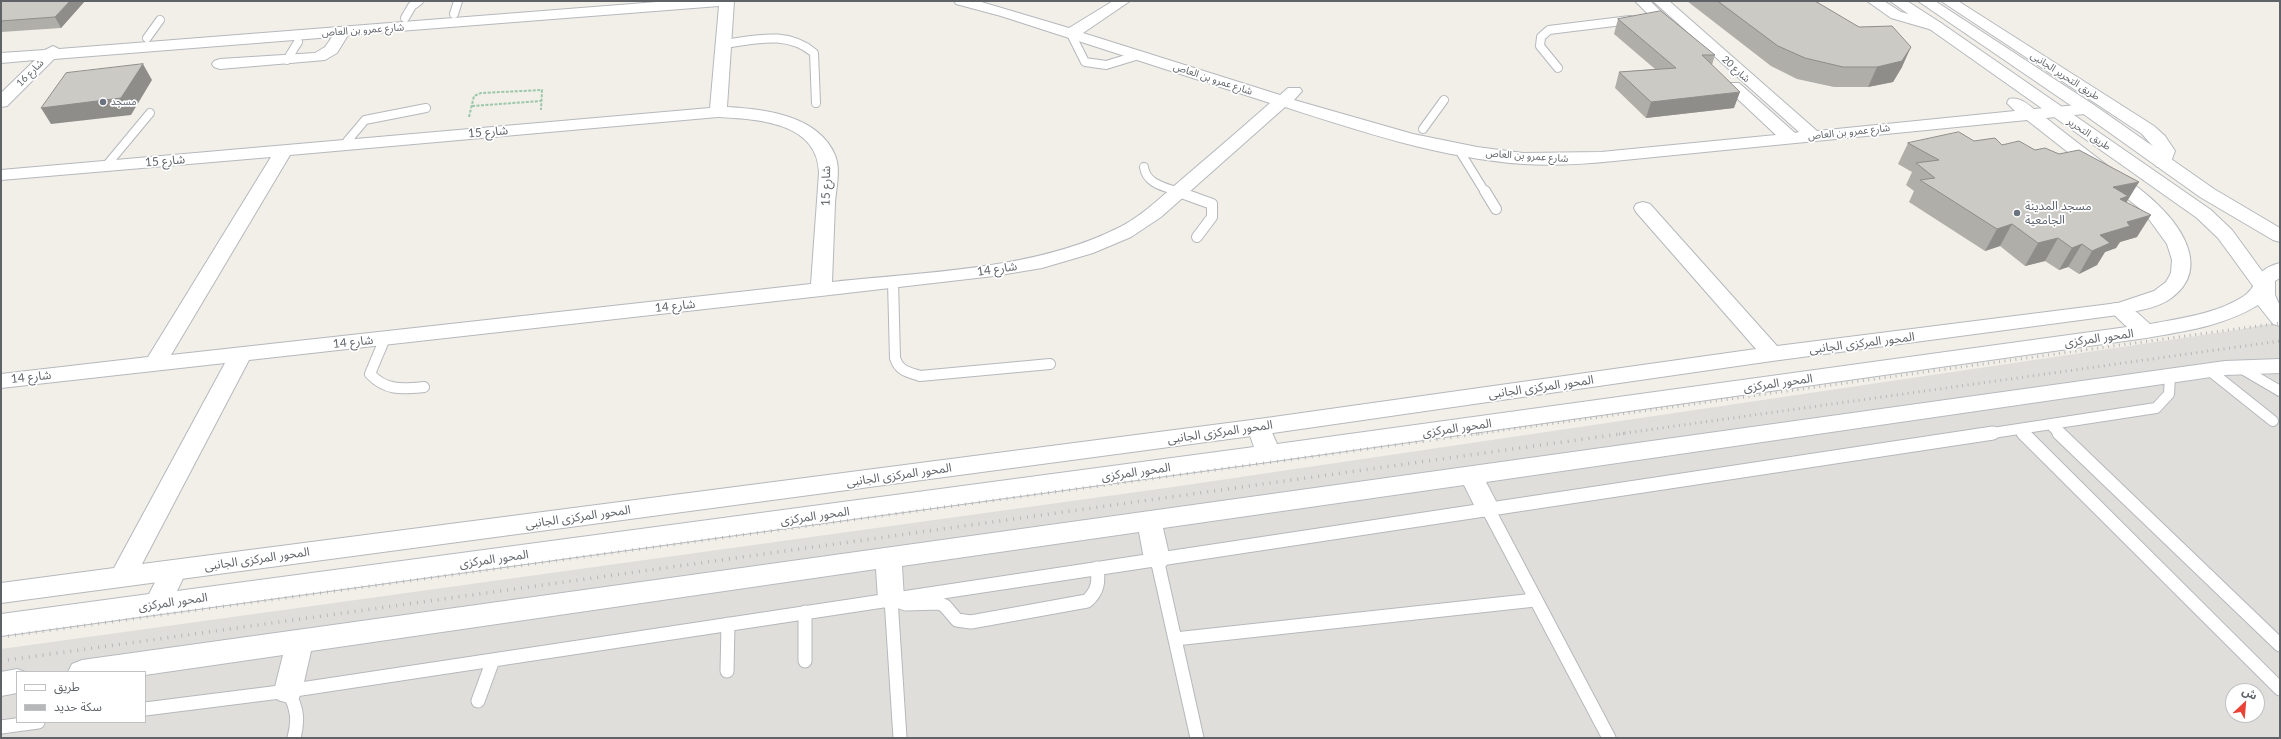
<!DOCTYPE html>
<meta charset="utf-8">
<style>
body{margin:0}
#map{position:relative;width:2281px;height:739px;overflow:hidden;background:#f1efe8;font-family:Lato,"Noto Sans Arabic",sans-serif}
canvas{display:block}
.frame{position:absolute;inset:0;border:2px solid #5f6368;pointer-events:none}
.legend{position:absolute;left:16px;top:671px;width:130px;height:52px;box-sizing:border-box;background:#fff;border:1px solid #bfc1c3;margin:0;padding:5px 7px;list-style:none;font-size:12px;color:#5f6368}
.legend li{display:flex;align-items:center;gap:8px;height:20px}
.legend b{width:20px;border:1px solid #bfc1c3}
.north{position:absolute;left:2225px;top:683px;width:40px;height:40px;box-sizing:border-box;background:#fff;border:1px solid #bfc1c3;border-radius:50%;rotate:26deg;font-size:11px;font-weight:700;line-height:16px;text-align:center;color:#5f6368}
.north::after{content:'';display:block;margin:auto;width:14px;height:18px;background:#ea4335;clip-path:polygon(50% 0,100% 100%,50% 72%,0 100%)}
</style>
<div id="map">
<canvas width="2281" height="739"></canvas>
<div class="frame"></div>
<ul class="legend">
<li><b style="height:5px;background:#fff"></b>طريق</li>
<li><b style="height:5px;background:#b6b7b8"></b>سكة حديد</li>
</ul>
<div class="north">ش</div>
</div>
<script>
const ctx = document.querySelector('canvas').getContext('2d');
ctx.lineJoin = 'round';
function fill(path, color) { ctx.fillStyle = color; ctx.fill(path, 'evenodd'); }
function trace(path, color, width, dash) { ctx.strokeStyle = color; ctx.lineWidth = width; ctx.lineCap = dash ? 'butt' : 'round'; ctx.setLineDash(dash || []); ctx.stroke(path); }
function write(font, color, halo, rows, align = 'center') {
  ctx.font = font + ' Lato,"Noto Sans Arabic",sans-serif'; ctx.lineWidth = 3.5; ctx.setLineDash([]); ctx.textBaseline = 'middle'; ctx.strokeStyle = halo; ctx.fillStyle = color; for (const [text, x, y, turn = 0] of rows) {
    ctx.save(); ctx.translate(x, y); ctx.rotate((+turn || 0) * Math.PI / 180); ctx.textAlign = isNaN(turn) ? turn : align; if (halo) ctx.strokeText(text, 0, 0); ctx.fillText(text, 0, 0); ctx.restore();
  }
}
const industrial = new Path2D(`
 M 2280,322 L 2280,738 L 1,738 L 1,649 L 1173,487 L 2237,330 ZM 17,672 L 145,672 L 145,722 L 17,722 ZM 2233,691 L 2257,691 L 2257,715 L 2233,715 Z`);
const path = new Path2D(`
 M 472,106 L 541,101
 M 469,117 L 474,96 L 481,93 L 542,90 L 541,110`);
const serviceFar2 = new Path2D(`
 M 454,14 L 458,1
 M 405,18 L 412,6 L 419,1
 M 1071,34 L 1085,62 L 1106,65 L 1139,55
 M 147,38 L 160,20
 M 723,44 C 756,40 786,30 814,53 L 816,103
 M 287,60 L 298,42
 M 1558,68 L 1540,46 L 1541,37 L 1549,30 L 1630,20
 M 1423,129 L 1444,100
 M 344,145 L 365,120 L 426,108
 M 1459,150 L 1485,192
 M 106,166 L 150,113
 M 1144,167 C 1146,184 1165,187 1179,192`);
const serviceFar1 = new Path2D(`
 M 1176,191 L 1212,204 L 1212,217 L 1197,237
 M 1485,191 L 1496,209
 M 893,282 L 895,358 C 899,371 908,372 920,376 L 1050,364
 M 385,338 L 370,374 C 386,391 402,389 424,387
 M 2239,367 L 2280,391
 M 2209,370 L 2273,421
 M 2051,425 L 2060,434
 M 2019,429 L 2024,434
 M 1986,434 L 2156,408 L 2169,394 L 2170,375`);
const service = new Path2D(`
 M 2023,433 L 2280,689
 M 2059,433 L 2280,645
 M 1488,509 L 1609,738
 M 1157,559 L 1197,738
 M 805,612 L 805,661
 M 1175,639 L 1535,600
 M 727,671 L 728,624
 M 288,691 C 297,708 299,719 294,738
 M 478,701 L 493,660
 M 145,709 L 288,691 L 1993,433
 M 1,727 L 38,722
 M 900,738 L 891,599 L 906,604 L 939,603 L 945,606 L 957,620 L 971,622 L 1087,601 C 1098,591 1099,582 1097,568`);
const minor = new Path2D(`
 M 670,1 L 734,1 L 727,107 C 764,109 818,115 835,155 C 841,170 836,188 835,203 C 834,229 833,256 832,282 C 923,272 1033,270 1116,229 C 1140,218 1161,197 1181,180 C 1211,154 1241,129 1270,103 L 1001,16 L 956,4 L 954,1 L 978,1 L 1069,28 L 1113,1 L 1130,1 L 1083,33 L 1280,95 L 1288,88 L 1300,88 L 1302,91 L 1294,100 L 1413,134 L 1477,147 L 1523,153 L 1601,152 L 1776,135 L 1727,89 L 1725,86 L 1727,83 L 1739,83 L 1795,133 L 1799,132 L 1653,1 L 1669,1 L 1817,131 L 2015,111 L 2007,103 L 2009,99 C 2020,97 2026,103 2034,109 L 2088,104 L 2094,105 L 2096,109 L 2094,113 L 2046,118 C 2066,134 2087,150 2108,166 C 2124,178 2142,189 2156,203 C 2184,229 2210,271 2170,299 C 2155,309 2135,311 2118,315 L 1772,361 L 1259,435 L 1,603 L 1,583 L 114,568 L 225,363 L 1,388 L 1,374 L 148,357 L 271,157 L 1,180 L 1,170 L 710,108 L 719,6 L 348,35 L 337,53 L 325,60 L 220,69 L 214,67 L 212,64 L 214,61 L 220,59 L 315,53 L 325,47 L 332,37 L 54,59 L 7,106 L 1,107 L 1,93 L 35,60 L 1,63 L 1,53 L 45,50 L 53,46 L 59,49 ZM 1285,107 C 1362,132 1442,158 1523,164 C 1554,166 1584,164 1614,161 L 2027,120 L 2143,211 L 2167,244 L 2172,260 L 2171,273 L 2166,282 L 2154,291 L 2118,303 L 1777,346 L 1650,204 L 1643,202 L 1636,204 L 1634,208 L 1636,212 L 1756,349 L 1259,419 L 142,564 L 249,360 L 821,296 L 994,276 L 1042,268 L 1093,253 L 1131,237 L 1161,217 ZM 718,117 C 757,119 818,122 819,173 L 811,284 L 171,355 L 290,155 Z
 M 1635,1 L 1650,1 L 1675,25 L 1672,28 L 1662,28 Z
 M 1867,1 L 1884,1 L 1901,12 L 1941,23 L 1944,26 L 1941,29 L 1936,31 L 1891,18 Z
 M 1941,1 L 1958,1 L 2154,126 L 2165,136 L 2175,151 L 2169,167 L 2157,167 L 2154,163 L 2157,151 L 2142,134 Z`);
const tertiary = new Path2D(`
 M 1890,1 L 1907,1 L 1941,23 L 2211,210 L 2232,230 L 2270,282 L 2273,286 L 2270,290 L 2263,292 L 2256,290 L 2218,238 L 2197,218 Z
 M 1918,1 L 1935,1 L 2094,105 L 2214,189 L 2280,228 L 2280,242 L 2273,240 L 2200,197 L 2082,113 Z`);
const secondary = new Path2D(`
 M 2280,263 L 2280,278 L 2275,281 L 2275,295 L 2280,306 L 2280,326 L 2273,324 L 2258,305 C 2224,326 2185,331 2146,338 L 1268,462 L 1,636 L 1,614 L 149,594 L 165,563 L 174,560 L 183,563 L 187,570 L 177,591 L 1254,447 L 1247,427 L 1251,421 L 1259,419 L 1267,421 L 1277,444 L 2127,327 L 2108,309 L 2111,304 C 2127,300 2138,314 2150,324 C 2182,318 2216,314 2244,296 C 2261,284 2252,270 2280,263 Z
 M 2280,359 L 2280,373 L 2225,375 L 1486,482 L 1500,509 L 1497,515 L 1488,518 L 1479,515 L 1464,485 L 1163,528 L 1170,559 L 1166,566 L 1157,569 L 1148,566 L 1144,559 L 1139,532 L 902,566 L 904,599 L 900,606 L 891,610 L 882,606 L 878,599 L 876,569 L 311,651 L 302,691 L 298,700 L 288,703 L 278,700 L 274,691 L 283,655 L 145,675 L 145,672 L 68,672 L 72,664 L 82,660 L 2225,361 Z
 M 17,669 L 25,672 L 17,672 L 17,693 L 1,696 L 1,672 Z`);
const railFar1 = new Path2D(`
 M 1476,434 L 2280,323
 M 1619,434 L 2280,341`);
const rail = new Path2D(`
 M 1,637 L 1483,433
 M 1,661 L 1627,433`);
const wall = new Path2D(`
 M 1,1 L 85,1 L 61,28 L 1,32 Z
 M 1687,1 L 1815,1 L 1902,67 L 1893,82 L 1868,87 L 1834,87 L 1797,79 L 1771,66 Z
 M 1618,19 L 1715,55 L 1712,65 L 1734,108 L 1646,118 L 1615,88 L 1619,72 L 1655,69 L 1614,34 Z
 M 1974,141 L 2002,145 L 2126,202 L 2137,237 L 2120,242 L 2116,248 L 2105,252 L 2097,265 L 2079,274 L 2068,267 L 2059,270 L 2045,261 L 2025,266 L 2000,246 L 1985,251 L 1909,202 L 1914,191 L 1906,185 L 1912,172 L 1898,164 L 1908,143 Z`);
const shadedWall = new Path2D(`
 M 70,1 L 85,1 L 61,28 L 55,17 Z
 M 1911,47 L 1902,67 L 1893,82 L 1868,87 L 1877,67 Z
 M 143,64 L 152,80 L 131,115 L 51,124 L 41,108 Z
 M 1740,92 L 1734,108 L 1646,118 L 1651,102 Z
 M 2139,182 L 2126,203 L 2106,221 L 2113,187 Z
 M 2151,215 L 2137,237 L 2120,242 L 2116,248 L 2105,252 L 2097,265 L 2079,274 L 2092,251 L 2100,235 L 2127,222 Z
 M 2012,224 L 2000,246 L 1985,251 L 1997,229 Z
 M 2058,238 L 2045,261 L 2025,266 L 2038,243 Z
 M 2082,244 L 2068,267 L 2059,270 L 2072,248 Z`);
const building = new Path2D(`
 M 1,1 L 70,1 L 55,17 L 1,21 Z
 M 1718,1 L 1815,1 L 1859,27 L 1892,26 L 1911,47 L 1902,61 L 1877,67 L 1843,67 L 1805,58 L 1778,46 Z
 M 1661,11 L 1715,55 L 1702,55 L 1740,92 L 1651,102 L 1619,72 L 1676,68 L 1618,19 Z
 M 143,64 L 121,98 L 41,108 L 66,73 Z
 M 1959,132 L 1974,141 L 1995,138 L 2002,145 L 2019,141 L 2035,150 L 2045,148 L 2059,154 L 2079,150 L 2139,182 L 2113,187 L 2128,196 L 2120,199 L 2151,215 L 2127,222 L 2130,226 L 2100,235 L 2110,243 L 2092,251 L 2082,244 L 2072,248 L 2058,238 L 2038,243 L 2012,224 L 1997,229 L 1920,180 L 1935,178 L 1916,163 L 1939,160 L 1908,143 Z`);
const markers = [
 [103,102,4,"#6b7280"],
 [2017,213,4,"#6b7280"]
];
const farStreetnames = [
 ["شارع عمرو بن العاص",363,30,-4],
 ["شارع 20",1736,69,42],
 ["شارع 16",30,73,-45],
 ["طريق التحرير الجانبى",2065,76,33],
 ["شارع عمرو بن العاص",1213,79,18],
 ["شارع عمرو بن العاص",1849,132,-6],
 ["طريق التحرير",2089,134,34],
 ["شارع عمرو بن العاص",1527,156,4]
];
const farWorshipnames = [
 ["مسجد",111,102]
];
const streetNames = [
 ["شارع 15",488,132,-5],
 ["شارع 15",165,161,-5],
 ["شارع 15",826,186,-89],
 ["شارع 14",997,269,-8],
 ["شارع 14",675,306,-6],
 ["المحور المركزى",2099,338,-8],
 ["شارع 14",353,342,-6],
 ["المحور المركزى الجانبى",1862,343,-7],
 ["شارع 14",31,377,-6],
 ["المحور المركزى",1778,383,-8],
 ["المحور المركزى الجانبى",1541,387,-8],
 ["المحور المركزى",1457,428,-8],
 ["المحور المركزى الجانبى",1220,432,-8],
 ["المحور المركزى",1136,472,-8],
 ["المحور المركزى الجانبى",899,475,-8],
 ["المحور المركزى",815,516,-8],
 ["المحور المركزى الجانبى",578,517,-8],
 ["المحور المركزى الجانبى",257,559,-8],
 ["المحور المركزى",494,559,-8],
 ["المحور المركزى",173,602,-8]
];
const worshipNames = [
 ["مسجد المدينة",2025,206],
 ["الجامعية",2025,220]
];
fill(industrial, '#e0deda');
trace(serviceFar2, '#b5b8bc', 10);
trace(serviceFar1, '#b5b8bc', 12);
trace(service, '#b5b8bc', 15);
trace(minor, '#b5b8bc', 2);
trace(tertiary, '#b5b8bc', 2);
trace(secondary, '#b6babf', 2);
trace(path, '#9cc7a9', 2, [3, 1.5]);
trace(serviceFar2, '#fff', 8);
trace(serviceFar1, '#fff', 10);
trace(service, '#fff', 13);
fill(minor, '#fff');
fill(tertiary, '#fff');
fill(secondary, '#fff');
trace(railFar1, '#b6b7b8', 3, [1, 4.5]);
trace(rail, '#b6b7b8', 3.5, [1, 6]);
fill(wall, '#afaea9');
fill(shadedWall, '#8f8d8a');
fill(building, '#cccac5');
trace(building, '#8f8d8a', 1);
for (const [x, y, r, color] of markers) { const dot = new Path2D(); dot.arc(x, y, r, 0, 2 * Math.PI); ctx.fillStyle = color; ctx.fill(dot); trace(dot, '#fff', 1.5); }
write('10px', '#5f6368', '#fff', farStreetnames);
write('10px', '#5b616d', '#fff', farWorshipnames, 'left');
write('12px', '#5f6368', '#fff', streetNames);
write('12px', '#5b616d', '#fff', worshipNames, 'left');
</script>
